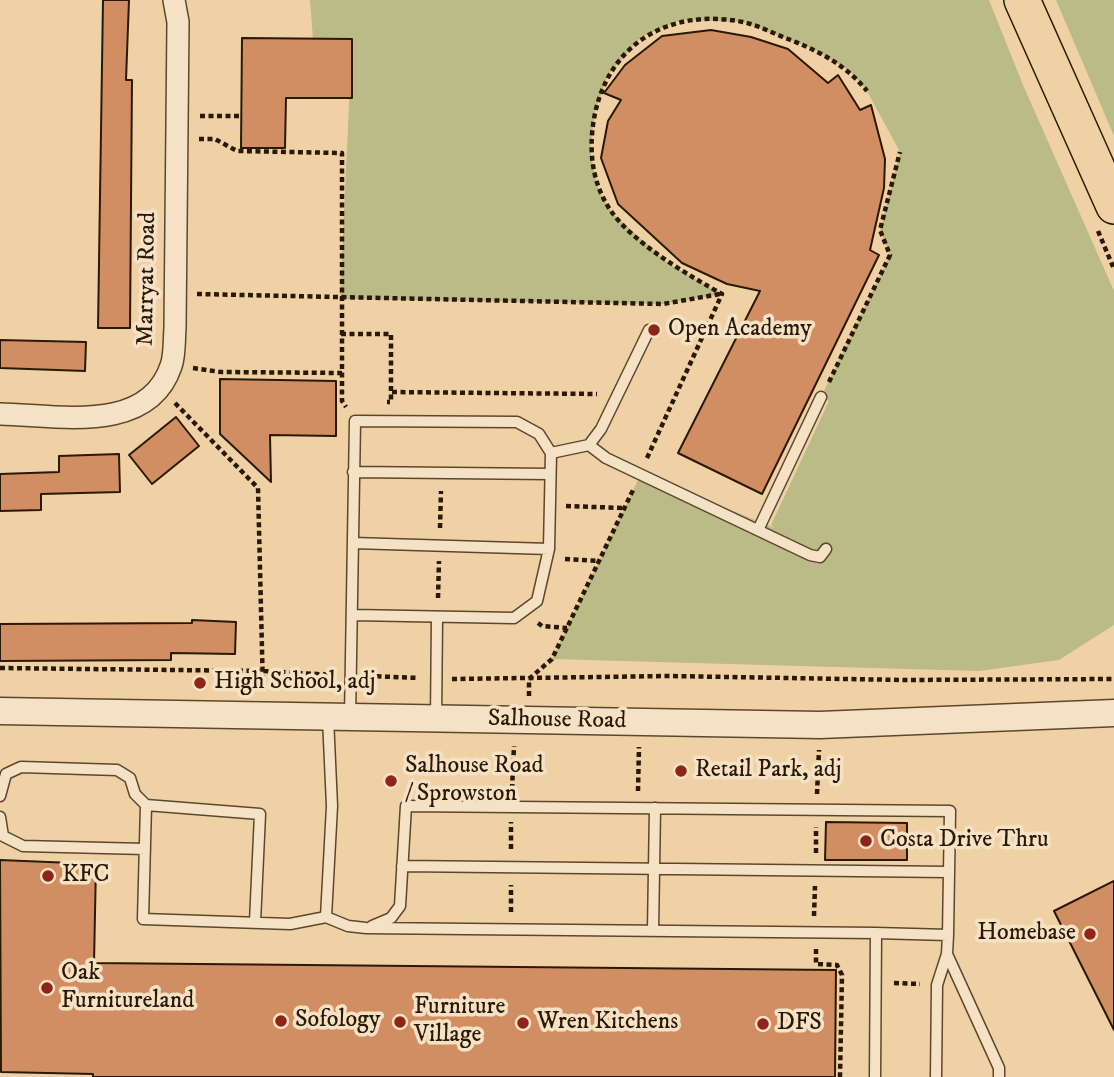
<!DOCTYPE html>
<style>
body{margin:0}
canvas{display:block;background:#efd1a5}
</style>
<canvas width="1114" height="1077"></canvas>
<script>
const ctx = document.querySelector('canvas').getContext('2d');
ctx.lineJoin = 'round';
function fill(path, color) { ctx.fillStyle = color; ctx.fill(path, 'evenodd'); }
function trace(path, color, width, dash) { ctx.strokeStyle = color; ctx.lineWidth = width; ctx.lineCap = dash ? 'butt' : 'round'; ctx.setLineDash(dash || []); ctx.stroke(path); }
function write(font, color, halo, rows, align = 'center') {
  ctx.font = font + ' "IM FELL DW Pica",serif'; ctx.lineWidth = 7; ctx.setLineDash([]); ctx.textBaseline = 'middle'; ctx.strokeStyle = halo; ctx.fillStyle = color; for (const [text, x, y, turn = 0] of rows) {
    ctx.save(); ctx.translate(x, y); ctx.rotate((+turn || 0) * Math.PI / 180); ctx.textAlign = isNaN(turn) ? turn : align; if (halo) ctx.strokeText(text, 0, 0); ctx.fillText(text, 0, 0); ctx.restore();
  }
}
const green = new Path2D(`
 M 310,0 L 989,0 L 1023,85 L 1114,291 L 1114,625 L 1059,660 L 979,671 L 552,659 L 641,474 L 775,528 L 771,525 L 829,401 L 821,397 L 890,255 L 880,230 L 900,152 L 867,91 L 850,71 L 811,48 L 743,22 L 681,20 L 641,37 L 608,75 L 595,112 L 590,150 L 598,188 L 612,213 L 668,263 L 722,294 L 663,304 L 340,299 L 352,40 L 313,39 Z
 M 1056,0 L 1114,0 L 1114,136 Z`);
const building = new Path2D(`
 M 103,0 L 129,0 L 126,80 L 132,80 L 130,328 L 98,328 Z
 M 711,30 L 751,37 L 788,49 L 828,83 L 838,75 L 860,110 L 871,105 L 885,159 L 884,188 L 870,250 L 879,255 L 762,494 L 678,453 L 760,291 L 727,284 L 682,263 L 618,204 L 601,158 L 608,121 L 621,100 L 604,93 L 625,65 L 662,36 Z
 M 242,38 L 352,39 L 352,98 L 286,98 L 285,148 L 241,148 Z
 M 0,340 L 86,342 L 85,371 L 0,368 Z
 M 220,379 L 336,381 L 336,436 L 270,435 L 271,482 L 220,434 Z
 M 176,417 L 199,446 L 152,484 L 129,455 Z
 M 119,454 L 120,492 L 41,494 L 41,510 L 0,511 L 0,474 L 59,472 L 59,456 Z
 M 192,620 L 236,622 L 235,654 L 171,653 L 171,660 L 0,661 L 0,624 L 192,623 Z
 M 826,822 L 907,823 L 907,860 L 825,860 Z
 M 0,860 L 96,864 L 94,963 L 836,970 L 835,1077 L 93,1077 L 93,1074 L 1,1072 Z
 M 1114,881 L 1114,1030 L 1054,911 Z`);
const path = new Path2D(`
 M 200,116 L 241,116
 M 199,139 L 215,139 L 237,151 L 342,153 L 342,401 L 346,407
 M 1098,231 L 1114,269
 M 197,294 L 663,304 L 720,294
 M 341,334 L 391,334 L 391,402 L 387,402
 M 193,368 L 221,372 L 342,373
 M 829,382 L 890,255 L 880,230 L 900,152
 M 392,392 L 597,394
 M 175,403 L 258,488 L 263,690
 M 647,458 L 722,294 C 688,275 633,243 611,211 C 593,185 589,155 593,125 C 604,46 667,7 743,22 C 758,25 774,34 788,39 C 819,51 846,65 867,91
 M 566,506 L 624,508
 M 440,528 L 441,491
 M 565,559 L 599,561
 M 438,598 L 439,561
 M 538,623 L 542,626 L 567,628
 M 0,668 L 262,671 L 335,675
 M 368,676 L 419,678
 M 452,679 L 670,676 L 905,680 L 1114,679
 M 529,696 L 529,679 L 552,659 L 634,488
 M 512,789 L 514,746
 M 638,791 L 639,747
 M 817,794 L 819,750
 M 511,849 L 511,822
 M 816,853 L 816,827
 M 511,912 L 511,885
 M 814,916 L 815,886
 M 816,949 L 816,964 L 837,965 L 842,975 L 840,1077
 M 894,983 L 920,984`);
const service = new Path2D(`
 M 589,445 L 606,458 L 810,555 L 820,557 L 826,549
 M 551,453 L 589,445 L 601,429 L 649,330
 M 353,472 L 550,474
 M 758,530 L 821,397
 M 353,543 L 549,549
 M 350,717 L 355,421 L 517,422 L 539,434 L 551,453 L 549,549 L 537,601 L 514,618 L 353,615
 M 436,719 L 437,618
 M 0,796 L 6,774 L 21,767 L 117,770 L 130,778 L 135,794 L 146,805
 M 0,817 L 3,836 L 23,846 L 145,849
 M 402,866 L 949,872
 M 326,917 L 332,806 L 328,718
 M 255,922 L 260,814 L 146,805 L 143,919 L 290,924 L 326,917 L 348,926 L 366,928 L 876,933 L 875,1077
 M 372,926 L 391,918 L 400,906 L 406,806 L 950,811 L 948,935 L 876,933
 M 653,931 L 655,808
 M 948,935 L 947,954 L 999,1068 L 999,1077
 M 936,1077 L 937,985 L 947,954`);
const minor = new Path2D(`
 M 0,414 C 57,415 148,435 171,366 C 175,355 174,340 175,328 L 178,22 L 174,0`);
const tertiary = new Path2D(`
 M 0,711 L 820,725 L 1114,713`);
const trunk = new Path2D(`
 M 1022,0 L 1114,206`);
const markers = [
 [654,330,7,"#8f2418"],
 [200,683,7,"#8f2418"],
 [681,771,7,"#8f2418"],
 [391,781,7,"#8f2418"],
 [866,841,7,"#8f2418"],
 [48,876,7,"#8f2418"],
 [1090,934,7,"#8f2418"],
 [47,988,7,"#8f2418"],
 [281,1021,7,"#8f2418"],
 [400,1022,7,"#8f2418"],
 [523,1023,7,"#8f2418"],
 [763,1024,7,"#8f2418"]
];
const streetNames = [
 ["Marryat Road",148,279,-89],
 ["Salhouse Road",557,721,1]
];
const poiNames = [
 ["Open Academy",668,330],
 ["High School, adj",214,683],
 ["Salhouse Road",405,767],
 ["/ Sprowston",405,795],
 ["Retail Park, adj",695,771],
 ["Costa Drive Thru",880,841],
 ["KFC",62,876],
 ["Homebase",1076,934,"right"],
 ["Oak",61,974],
 ["Furnitureland",61,1002],
 ["Furniture",414,1008],
 ["Village",414,1036],
 ["Sofology",295,1021],
 ["Wren Kitchens",537,1023],
 ["DFS",777,1024]
];
fill(green, '#babb86');
fill(building, '#d08e62');
trace(building, '#2b1907', 2);
trace(service, '#5c472e', 13);
trace(minor, '#5c472e', 24);
trace(tertiary, '#5c472e', 29);
trace(trunk, '#2b1907', 38);
trace(path, '#2b1907', 4.5, [5, 3.5]);
trace(service, '#f5e1c4', 10);
trace(minor, '#f5e1c4', 21);
trace(tertiary, '#f5e1c4', 26);
trace(trunk, '#efd1a5', 35);
for (const [x, y, r, color] of markers) { const dot = new Path2D(); dot.arc(x, y, r, 0, 2 * Math.PI); ctx.fillStyle = color; ctx.fill(dot); trace(dot, '#f5e1c4', 2.5); }
write('24px', '#2b1907', '#f5e1c4', streetNames);
write('24px', '#2b1907', '#f5e1c4', poiNames, 'left');
</script>
